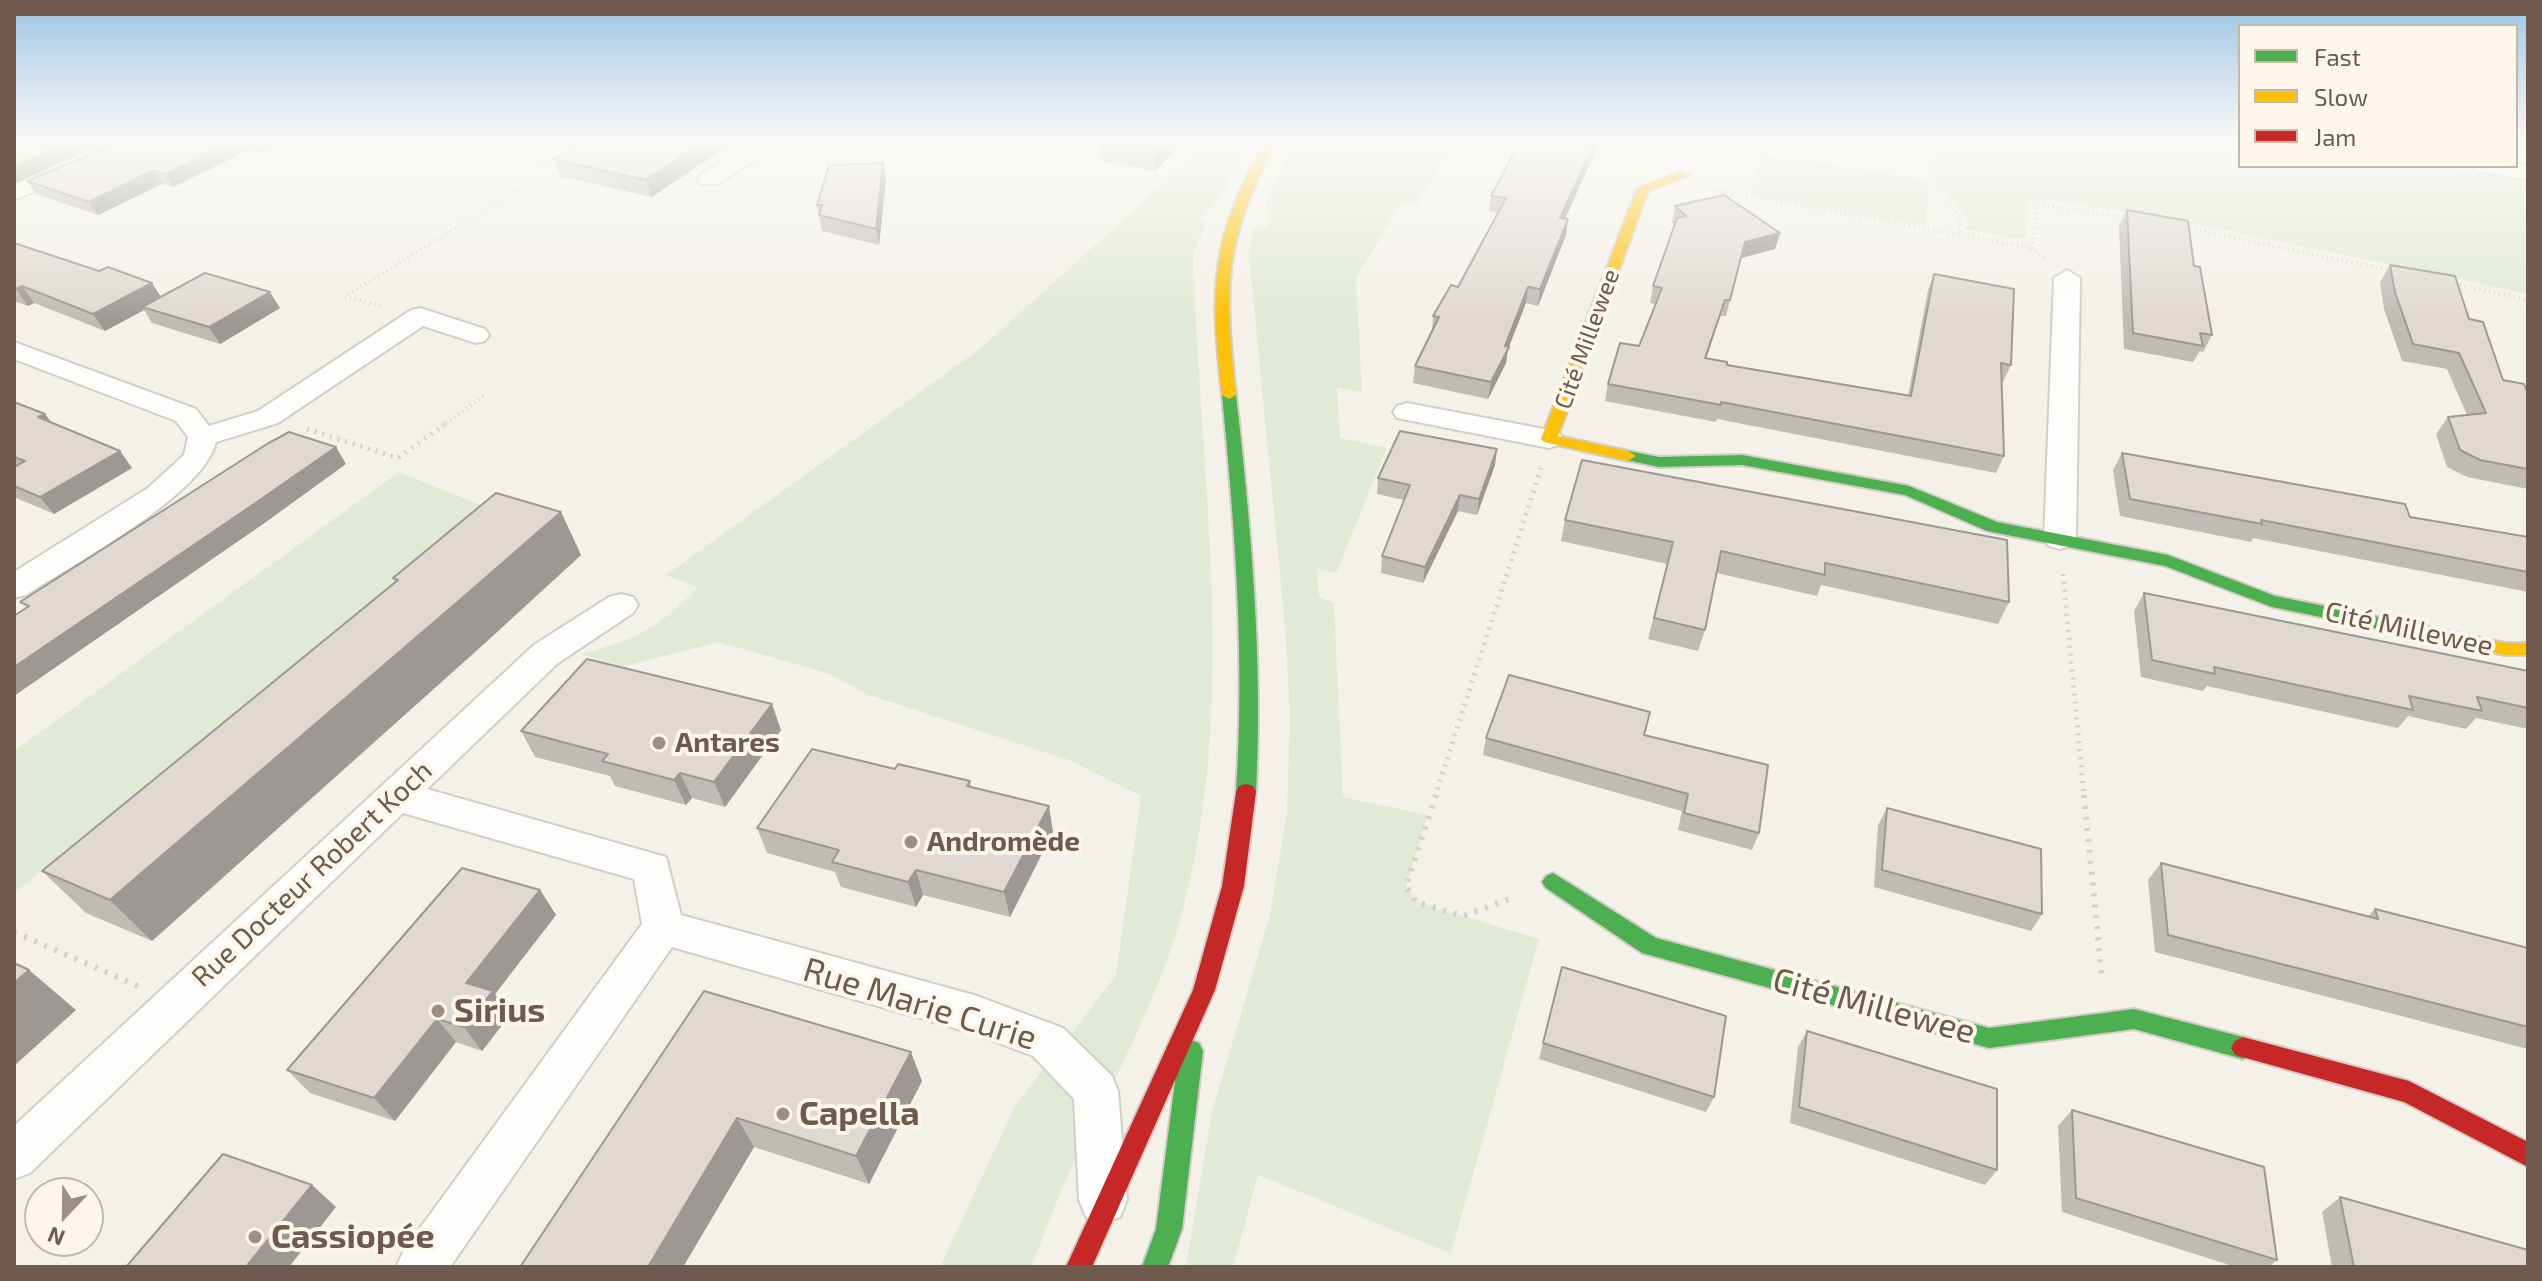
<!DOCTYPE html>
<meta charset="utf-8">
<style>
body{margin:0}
#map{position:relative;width:2542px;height:1281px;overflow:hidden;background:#f4f1e9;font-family:"Exo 2",sans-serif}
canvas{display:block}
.frame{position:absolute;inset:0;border:16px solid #6f5a4d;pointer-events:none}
.legend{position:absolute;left:2238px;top:24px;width:280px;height:144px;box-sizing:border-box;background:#fdf6ea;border:2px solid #c4b8ab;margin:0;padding:10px 14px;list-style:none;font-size:24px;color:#6f5a4d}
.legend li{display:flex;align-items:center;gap:16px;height:40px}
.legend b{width:40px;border:2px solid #c4b8ab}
.north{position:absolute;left:24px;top:1177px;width:80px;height:80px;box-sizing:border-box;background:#fdf6ea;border:2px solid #c4b8ab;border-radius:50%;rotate:202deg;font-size:22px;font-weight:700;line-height:32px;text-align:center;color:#6f5a4d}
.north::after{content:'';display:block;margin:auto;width:28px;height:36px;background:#9e8f84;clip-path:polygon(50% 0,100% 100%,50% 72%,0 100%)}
</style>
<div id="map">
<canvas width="2542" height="1281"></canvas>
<div class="frame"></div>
<ul class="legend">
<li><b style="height:10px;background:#4caf50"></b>Fast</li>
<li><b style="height:10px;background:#ffc107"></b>Slow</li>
<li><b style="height:10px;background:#c62828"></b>Jam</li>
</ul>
<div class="north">N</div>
</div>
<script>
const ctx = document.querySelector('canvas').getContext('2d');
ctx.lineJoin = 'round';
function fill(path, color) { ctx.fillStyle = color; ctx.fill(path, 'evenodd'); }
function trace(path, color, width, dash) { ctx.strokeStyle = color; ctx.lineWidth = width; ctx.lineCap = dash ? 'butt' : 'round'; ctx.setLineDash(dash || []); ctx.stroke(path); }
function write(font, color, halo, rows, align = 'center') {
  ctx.font = font + ' "Exo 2",sans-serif'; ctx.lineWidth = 8; ctx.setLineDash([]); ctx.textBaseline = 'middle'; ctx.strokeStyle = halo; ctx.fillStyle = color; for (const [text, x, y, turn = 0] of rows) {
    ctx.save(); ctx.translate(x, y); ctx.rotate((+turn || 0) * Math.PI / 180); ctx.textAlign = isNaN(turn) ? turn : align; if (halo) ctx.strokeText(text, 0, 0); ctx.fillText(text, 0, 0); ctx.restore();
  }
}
const green = new Path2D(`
 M 1209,142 L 1248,142 L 1221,199 L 1198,220 L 1207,222 L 1193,254 C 1199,470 1239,694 1184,905 C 1160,998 1113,1080 1072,1166 C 1057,1199 1045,1233 1031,1267 L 940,1267 L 1016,1104 L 1116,976 L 1141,796 L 1072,761 L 866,694 L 830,674 L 719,642 L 621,667 L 582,654 C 641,637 654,630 698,588 L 666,575 L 980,349 Z
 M 1295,142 L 1455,142 L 1416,206 L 1401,204 L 1356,278 L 1362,392 L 1337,388 L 1340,438 L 1387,448 L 1336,573 L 1317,569 L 1319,597 L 1334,603 L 1343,797 L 1428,815 L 1406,886 L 1417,902 L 1539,939 L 1451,1253 L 1258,1175 L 1233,1267 L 1186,1267 L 1212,1112 L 1270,915 L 1287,813 L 1290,715 L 1285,627 L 1249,254 L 1253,229 L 1267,229 L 1269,217 L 1266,203 Z
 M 1936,142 L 2240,142 L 2240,166 L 2424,166 L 2528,181 L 2528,294 L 2216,228 L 2053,200 L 2029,202 L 2026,237 L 2016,239 L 1966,229 L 1967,218 L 1934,181 Z
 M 1760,154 L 1929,180 L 1926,226 L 1750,196 Z
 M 399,472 L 490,509 L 14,893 L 14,751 Z`);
const pathFar2 = new Path2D(`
 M 1930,142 L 1929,180 L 1961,218 L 1960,236
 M 1713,166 L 1744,149 L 1746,142
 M 1712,190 L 2032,248
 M 2185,228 L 2394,271
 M 2044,258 L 2032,248 L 2037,205 L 2127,217
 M 2455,284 L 2528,300
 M 380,306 L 345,296 L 537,179
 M 442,426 L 485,395`);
const pathFar1 = new Path2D(`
 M 307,429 L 398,458 L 445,424
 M 2063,574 L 2084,797
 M 1435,797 L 1541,468`);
const path = new Path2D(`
 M 1436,795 L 1406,886 L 1416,902 L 1463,916 L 1514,897
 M 2084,795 L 2102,978
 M 14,932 L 138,986`);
const street = new Path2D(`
 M 113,142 L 143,142 L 140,147 L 14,200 L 14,185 Z
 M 568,142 L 595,142 L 560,164 L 537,159 L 534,154 L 537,149 L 556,150 Z
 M 754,142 L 784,142 L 717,184 L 701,184 L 698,179 L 701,174 Z
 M 2516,164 L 2528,166 L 2528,180 L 2476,171 L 2473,166 Z
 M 2067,270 L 2080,278 L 2076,539 L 2071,546 L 2060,549 L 2049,546 L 2044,539 L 2054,278 Z
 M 420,308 L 485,329 L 489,335 L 485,341 L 476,343 L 423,326 L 278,423 L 216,442 C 204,495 73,564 26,595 L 14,598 L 14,572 L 148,488 L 184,455 L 188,437 L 176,421 L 14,359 L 14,342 L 196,409 L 209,426 L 258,411 L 411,310 Z
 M 1407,403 L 1549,430 L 1559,433 L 1564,439 L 1559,445 L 1549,448 L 1397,418 L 1393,412 L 1397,406 Z
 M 621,594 L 633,597 L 638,605 L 633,613 L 558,663 L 427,789 L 666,857 L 681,915 L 974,995 L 1063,1028 L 1112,1076 L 1118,1091 L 1127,1200 L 1120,1217 L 1103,1223 L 1086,1217 L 1079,1200 L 1074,1099 L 1033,1056 L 972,1033 L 672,947 L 450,1267 L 396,1267 L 404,1250 L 642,924 L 634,879 L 403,813 L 30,1173 L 14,1179 L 14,1126 L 534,645 L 609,597 Z`);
const fast = new Path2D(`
 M 1229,391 L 1236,395 C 1251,527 1263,659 1256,792 L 1253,798 L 1246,800 L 1239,798 L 1236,792 C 1245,659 1235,528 1222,395 Z
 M 1628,451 L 1659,457 L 1742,455 L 1909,486 L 1997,522 L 2168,555 L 2275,596 L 2428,627 L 2437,633 L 2428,639 L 2272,607 L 2165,566 L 1987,531 L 1905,495 L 1742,465 L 1659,467 L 1622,459 L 1620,456 Z
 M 1553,873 L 1656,938 L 1989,1028 L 2134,1009 L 2243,1037 L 2251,1041 L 2255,1048 L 2251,1055 L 2243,1059 L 2134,1029 L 1989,1048 L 1642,953 L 1546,888 L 1542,882 L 1546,876 Z
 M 1191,1040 L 1199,1043 L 1203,1051 L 1182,1229 L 1168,1267 L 1142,1267 L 1156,1229 L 1179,1051 L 1183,1043 Z`);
const slow = new Path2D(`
 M 1265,142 L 1277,142 C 1223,239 1224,287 1236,395 L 1229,399 L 1222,395 C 1210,287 1210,239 1265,142 Z
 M 1679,172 L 1689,175 L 1648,191 L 1558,436 L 1628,451 L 1636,456 L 1628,461 L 1544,442 L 1541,439 L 1637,189 Z
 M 2428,627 L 2505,643 L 2528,643 L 2528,655 L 2505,655 L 2422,637 L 2419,633 Z`);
const jam = new Path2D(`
 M 1246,784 L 1253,786 L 1256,792 L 1244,886 L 1215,990 L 1092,1267 L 1066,1267 L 1193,990 L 1222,886 L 1236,792 L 1239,786 Z
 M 2243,1037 L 2409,1081 L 2528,1142 L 2528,1167 L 2404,1102 L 2235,1055 L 2231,1048 L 2235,1041 Z`);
const wall = new Path2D(`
 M 120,142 L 282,142 L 257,154 L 247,151 L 173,187 L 162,184 L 98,215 L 36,194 L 27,181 Z
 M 580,142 L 733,142 L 652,197 L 560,176 L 553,159 Z
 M 1100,142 L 1183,142 L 1155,171 L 1101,160 Z
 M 1600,142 L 1565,218 L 1568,219 L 1566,235 L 1538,306 L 1526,303 L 1508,349 L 1506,363 L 1488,399 L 1413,383 L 1415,366 L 1432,332 L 1433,316 L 1458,287 L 1498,213 L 1489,211 L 1491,196 Z
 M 883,163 L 886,179 L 879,245 L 822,231 L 817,205 Z
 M 1675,206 L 1780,233 L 1775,249 L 1741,258 L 1726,316 L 1720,316 L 1706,358 L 1727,365 L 1908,396 L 1928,290 L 1934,274 L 2011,365 L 2003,382 L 2001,382 L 2004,456 L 1996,473 L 1717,419 L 1716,422 L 1605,401 L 1608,384 L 1639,346 L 1656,304 L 1650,303 L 1653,286 L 1675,225 L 1672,222 Z
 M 2127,210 L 2194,266 L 2212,335 L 2203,352 L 2200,351 L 2193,362 L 2124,349 L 2119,226 Z
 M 14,243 L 99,271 L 161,296 L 280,308 L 220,344 L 152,323 L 144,310 L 105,331 L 34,303 L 28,306 L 14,301 Z
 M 2390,265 L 2469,319 L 2503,380 L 2528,394 L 2528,489 L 2467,477 L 2447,467 L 2436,434 L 2448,417 L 2467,415 L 2447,369 L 2402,361 L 2384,309 L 2380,282 Z
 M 14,402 L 45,414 L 52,423 L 120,451 L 132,468 L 54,514 L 14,497 Z
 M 2122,453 L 2410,517 L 2528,537 L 2528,592 L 2253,538 L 2251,542 L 2120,516 L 2113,470 Z
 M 1582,460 L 2009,602 L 1998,624 L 1821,585 L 1817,596 L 1717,573 L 1705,630 L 1698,651 L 1648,639 L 1667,564 L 1561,541 L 1565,520 Z
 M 1495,465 L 1477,515 L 1458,511 L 1423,583 L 1381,573 L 1382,556 L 1404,500 L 1377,494 L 1378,478 Z
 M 561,512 L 581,555 L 485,643 L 152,941 L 86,913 L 42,871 L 395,582 L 393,578 Z
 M 2144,593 L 2528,671 L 2528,729 L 2476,718 L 2466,729 L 2408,716 L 2398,728 L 2207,686 L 2203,691 L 2141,677 L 2134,611 Z
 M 781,730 L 725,807 L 692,798 L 686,805 L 615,786 L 610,776 L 535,757 L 521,731 Z
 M 1644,735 L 1759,833 L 1752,850 L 1678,830 L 1682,811 L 1483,755 L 1486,738 Z
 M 895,769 L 970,781 L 971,787 L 1053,832 L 1010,917 L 923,895 L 916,907 L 841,887 L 835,872 L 767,853 L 757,828 Z
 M 1887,808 L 2042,914 L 2031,931 L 1874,887 L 1878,825 Z
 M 2161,863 L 2368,916 L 2375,909 L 2528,948 L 2528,1049 L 2155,952 L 2148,880 Z
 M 540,890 L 556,915 L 495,994 L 510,1015 L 482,1051 L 456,1042 L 395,1121 L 310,1093 L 287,1070 Z
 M 1562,967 L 1714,1097 L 1706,1112 L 1539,1059 Z
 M 704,991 L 922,1081 L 869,1184 L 754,1147 L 683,1267 Z
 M 1807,1031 L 1997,1170 L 1985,1185 L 1790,1123 L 1798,1047 Z
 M 2072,1110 L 2277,1260 L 2269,1267 L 2236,1267 L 2062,1212 L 2058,1126 Z
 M 2340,1197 L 2528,1267 L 2332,1267 L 2322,1212 Z`);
const shadedWall = new Path2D(`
 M 68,142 L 105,142 L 14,184 L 14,167 Z
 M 232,142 L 242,142 L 247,151 L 173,187 L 165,174 Z
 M 251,142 L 282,142 L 257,154 Z
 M 703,142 L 733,142 L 652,197 L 646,180 Z
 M 1160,142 L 1183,142 L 1155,171 L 1154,148 Z
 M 1595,142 L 1600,142 L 1558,234 L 1560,218 Z
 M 883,163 L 886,179 L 879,245 L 876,229 Z
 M 154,170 L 162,184 L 98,215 L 89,202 Z
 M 1568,219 L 1566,235 L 1538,306 L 1540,289 Z
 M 1780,233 L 1775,249 L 1741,258 L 1745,242 Z
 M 152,283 L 163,300 L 142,307 L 144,310 L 105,331 L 93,314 Z
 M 22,286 L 34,303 L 28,306 L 16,289 Z
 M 1528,287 L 1526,303 L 1508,349 L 1506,363 L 1488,399 L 1491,382 Z
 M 270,292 L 280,308 L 220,344 L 209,327 Z
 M 1725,300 L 1720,316 L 1701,375 L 1705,358 Z
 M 45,414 L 57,431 L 38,417 Z
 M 336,447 L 346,464 L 266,522 L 14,696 L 14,667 Z
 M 1497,449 L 1495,465 L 1477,515 L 1479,499 Z
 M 120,451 L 132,468 L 54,514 L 40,497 Z
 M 1460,495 L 1458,511 L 1423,583 L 1425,567 Z
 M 561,512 L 581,555 L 485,643 L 152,941 L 110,900 Z
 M 772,704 L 781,730 L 725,807 L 714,782 Z
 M 680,773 L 692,798 L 686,805 L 674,780 Z
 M 1049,806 L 1053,832 L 1010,917 L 1004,892 Z
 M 916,870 L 923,895 L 916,907 L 908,882 Z
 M 540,890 L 556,915 L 495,994 L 510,1015 L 482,1051 L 464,1027 L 466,983 Z
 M 29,970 L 76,1010 L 14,1066 L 14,983 Z
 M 437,1019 L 456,1042 L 395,1121 L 374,1098 Z
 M 911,1052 L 922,1081 L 869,1184 L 856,1156 Z
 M 737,1118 L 754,1147 L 683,1267 L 648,1267 Z
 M 312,1185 L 336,1207 L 289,1267 L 246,1267 Z`);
const building = new Path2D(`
 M 14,142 L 68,142 L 14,167 Z
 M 120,142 L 232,142 L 165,174 L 154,170 L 89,202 L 27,181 Z
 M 580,142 L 703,142 L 646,180 L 553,159 Z
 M 1123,142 L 1160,142 L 1154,148 Z
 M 1520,142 L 1595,142 L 1560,218 L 1568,219 L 1540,289 L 1528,287 L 1505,346 L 1509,347 L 1491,382 L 1415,366 L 1439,317 L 1433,316 L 1451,285 L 1458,287 L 1506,198 L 1491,196 Z
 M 883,163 L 876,229 L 819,215 L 822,205 L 817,205 L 829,165 Z
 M 1724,195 L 1780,233 L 1745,242 L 1730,300 L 1725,300 L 1705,358 L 1727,362 L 1727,365 L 1911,396 L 1934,274 L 2014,289 L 2011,365 L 2001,363 L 2004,456 L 1721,402 L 1721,405 L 1608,384 L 1620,343 L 1639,346 L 1662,288 L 1653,286 L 1677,218 L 1686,216 L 1675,206 Z
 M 2127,210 L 2188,221 L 2194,266 L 2200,267 L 2212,335 L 2200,333 L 2203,346 L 2133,333 Z
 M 14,243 L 99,271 L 108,267 L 152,283 L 93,314 L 22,286 L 16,289 L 14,289 Z
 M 2390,265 L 2455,276 L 2469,319 L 2483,322 L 2503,380 L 2524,384 L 2528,394 L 2528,469 L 2480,460 L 2460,450 L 2448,417 L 2486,413 L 2459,353 L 2413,344 L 2395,292 Z
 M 205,273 L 270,292 L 209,327 L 142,307 Z
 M 14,402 L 45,414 L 38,417 L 120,451 L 40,497 L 14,486 L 14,467 L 25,461 L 14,457 Z
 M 1400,431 L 1497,449 L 1479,499 L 1460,495 L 1425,567 L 1382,556 L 1410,485 L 1378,478 Z
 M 289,432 L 336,447 L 254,504 L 14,667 L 14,616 L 29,606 L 20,602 L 267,444 Z
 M 2122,453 L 2405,504 L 2410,517 L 2528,537 L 2528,572 L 2261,520 L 2262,524 L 2130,499 Z
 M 1582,460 L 2007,540 L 2009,602 L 1825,563 L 1825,575 L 1721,551 L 1705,630 L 1654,618 L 1673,542 L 1565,520 Z
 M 496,493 L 561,512 L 461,599 L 110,900 L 42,871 L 398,580 L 393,578 Z
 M 2144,593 L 2528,671 L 2528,708 L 2477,697 L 2482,711 L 2409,696 L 2413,710 L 2214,667 L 2215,674 L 2152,660 Z
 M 587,659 L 772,704 L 714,782 L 680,773 L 674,780 L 602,761 L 608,754 L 521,731 Z
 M 1509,675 L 1650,712 L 1644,735 L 1768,765 L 1759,833 L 1684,813 L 1688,794 L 1486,738 Z
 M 812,749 L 895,769 L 898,764 L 970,781 L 967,786 L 1049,806 L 1004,892 L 916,870 L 908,882 L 832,862 L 839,850 L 757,828 Z
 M 1887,808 L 2041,849 L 2042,914 L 1882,870 Z
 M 2161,863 L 2378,919 L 2375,909 L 2528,948 L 2528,1027 L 2168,935 Z
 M 462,868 L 540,890 L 466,983 L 493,991 L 464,1027 L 437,1019 L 374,1098 L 287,1070 Z
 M 14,963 L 29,970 L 14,983 Z
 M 1562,967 L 1726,1016 L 1714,1097 L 1543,1043 Z
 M 704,991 L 911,1052 L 856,1156 L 737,1118 L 648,1267 L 520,1267 Z
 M 1807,1031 L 1997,1089 L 1997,1170 L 1799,1107 Z
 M 2072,1110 L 2264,1167 L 2277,1260 L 2076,1198 Z
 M 223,1154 L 312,1185 L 246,1267 L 126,1267 Z
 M 2340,1197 L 2528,1250 L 2528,1267 L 2354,1267 Z`);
const markers = [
 [659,743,8,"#9e8f84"],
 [911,842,8,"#9e8f84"],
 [438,1011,8,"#9e8f84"],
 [783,1114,8,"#9e8f84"],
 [255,1237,8,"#9e8f84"]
];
const farStreetnames = [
 ["Cité Millewee",1587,339,-70]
];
const streetNames = [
 ["Cité Millewee",2409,629,12],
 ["Rue Docteur Robert Koch",312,874,-43]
];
const poiNames = [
 ["Antares",675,743],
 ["Andromède",927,842]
];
const nearStreetnames = [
 ["Rue Marie Curie",920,1004,17],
 ["Cité Millewee",1874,1006,15]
];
const nearPoinames = [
 ["Sirius",454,1011],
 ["Capella",799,1114],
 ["Cassiopée",271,1237]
];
fill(green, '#e1ead5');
trace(street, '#d3cec7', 4);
trace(fast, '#d3cdc6', 4);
trace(slow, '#d3cdc6', 4);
trace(jam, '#d3cdc6', 4);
trace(pathFar2, '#d6cfca', 4, [1, 4]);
trace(pathFar1, '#d6cfca', 5, [2, 6]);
trace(path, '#d6cfca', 6, [3, 8]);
fill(street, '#fdfdfc');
fill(fast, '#4caf50');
fill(slow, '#ffc107');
fill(jam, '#c62828');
fill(wall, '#c1bbb5');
fill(shadedWall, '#9d9893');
fill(building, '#e0d9d2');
trace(building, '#9d9893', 2);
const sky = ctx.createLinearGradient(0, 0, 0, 322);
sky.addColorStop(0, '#9dc6e6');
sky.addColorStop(0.44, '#faf9f5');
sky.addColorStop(1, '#faf9f500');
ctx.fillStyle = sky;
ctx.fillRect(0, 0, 2542, 322);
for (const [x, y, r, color] of markers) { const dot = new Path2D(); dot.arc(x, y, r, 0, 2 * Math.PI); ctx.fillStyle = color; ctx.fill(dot); trace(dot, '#fdf6ea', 3); }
write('24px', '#6f5a4d', '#fdf6ea', farStreetnames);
write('28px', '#6f5a4d', '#fdf6ea', streetNames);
write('bold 28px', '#6f5a4d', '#fdf6ea', poiNames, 'left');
write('34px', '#6f5a4d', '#fdf6ea', nearStreetnames);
write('bold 34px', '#6f5a4d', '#fdf6ea', nearPoinames, 'left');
</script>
